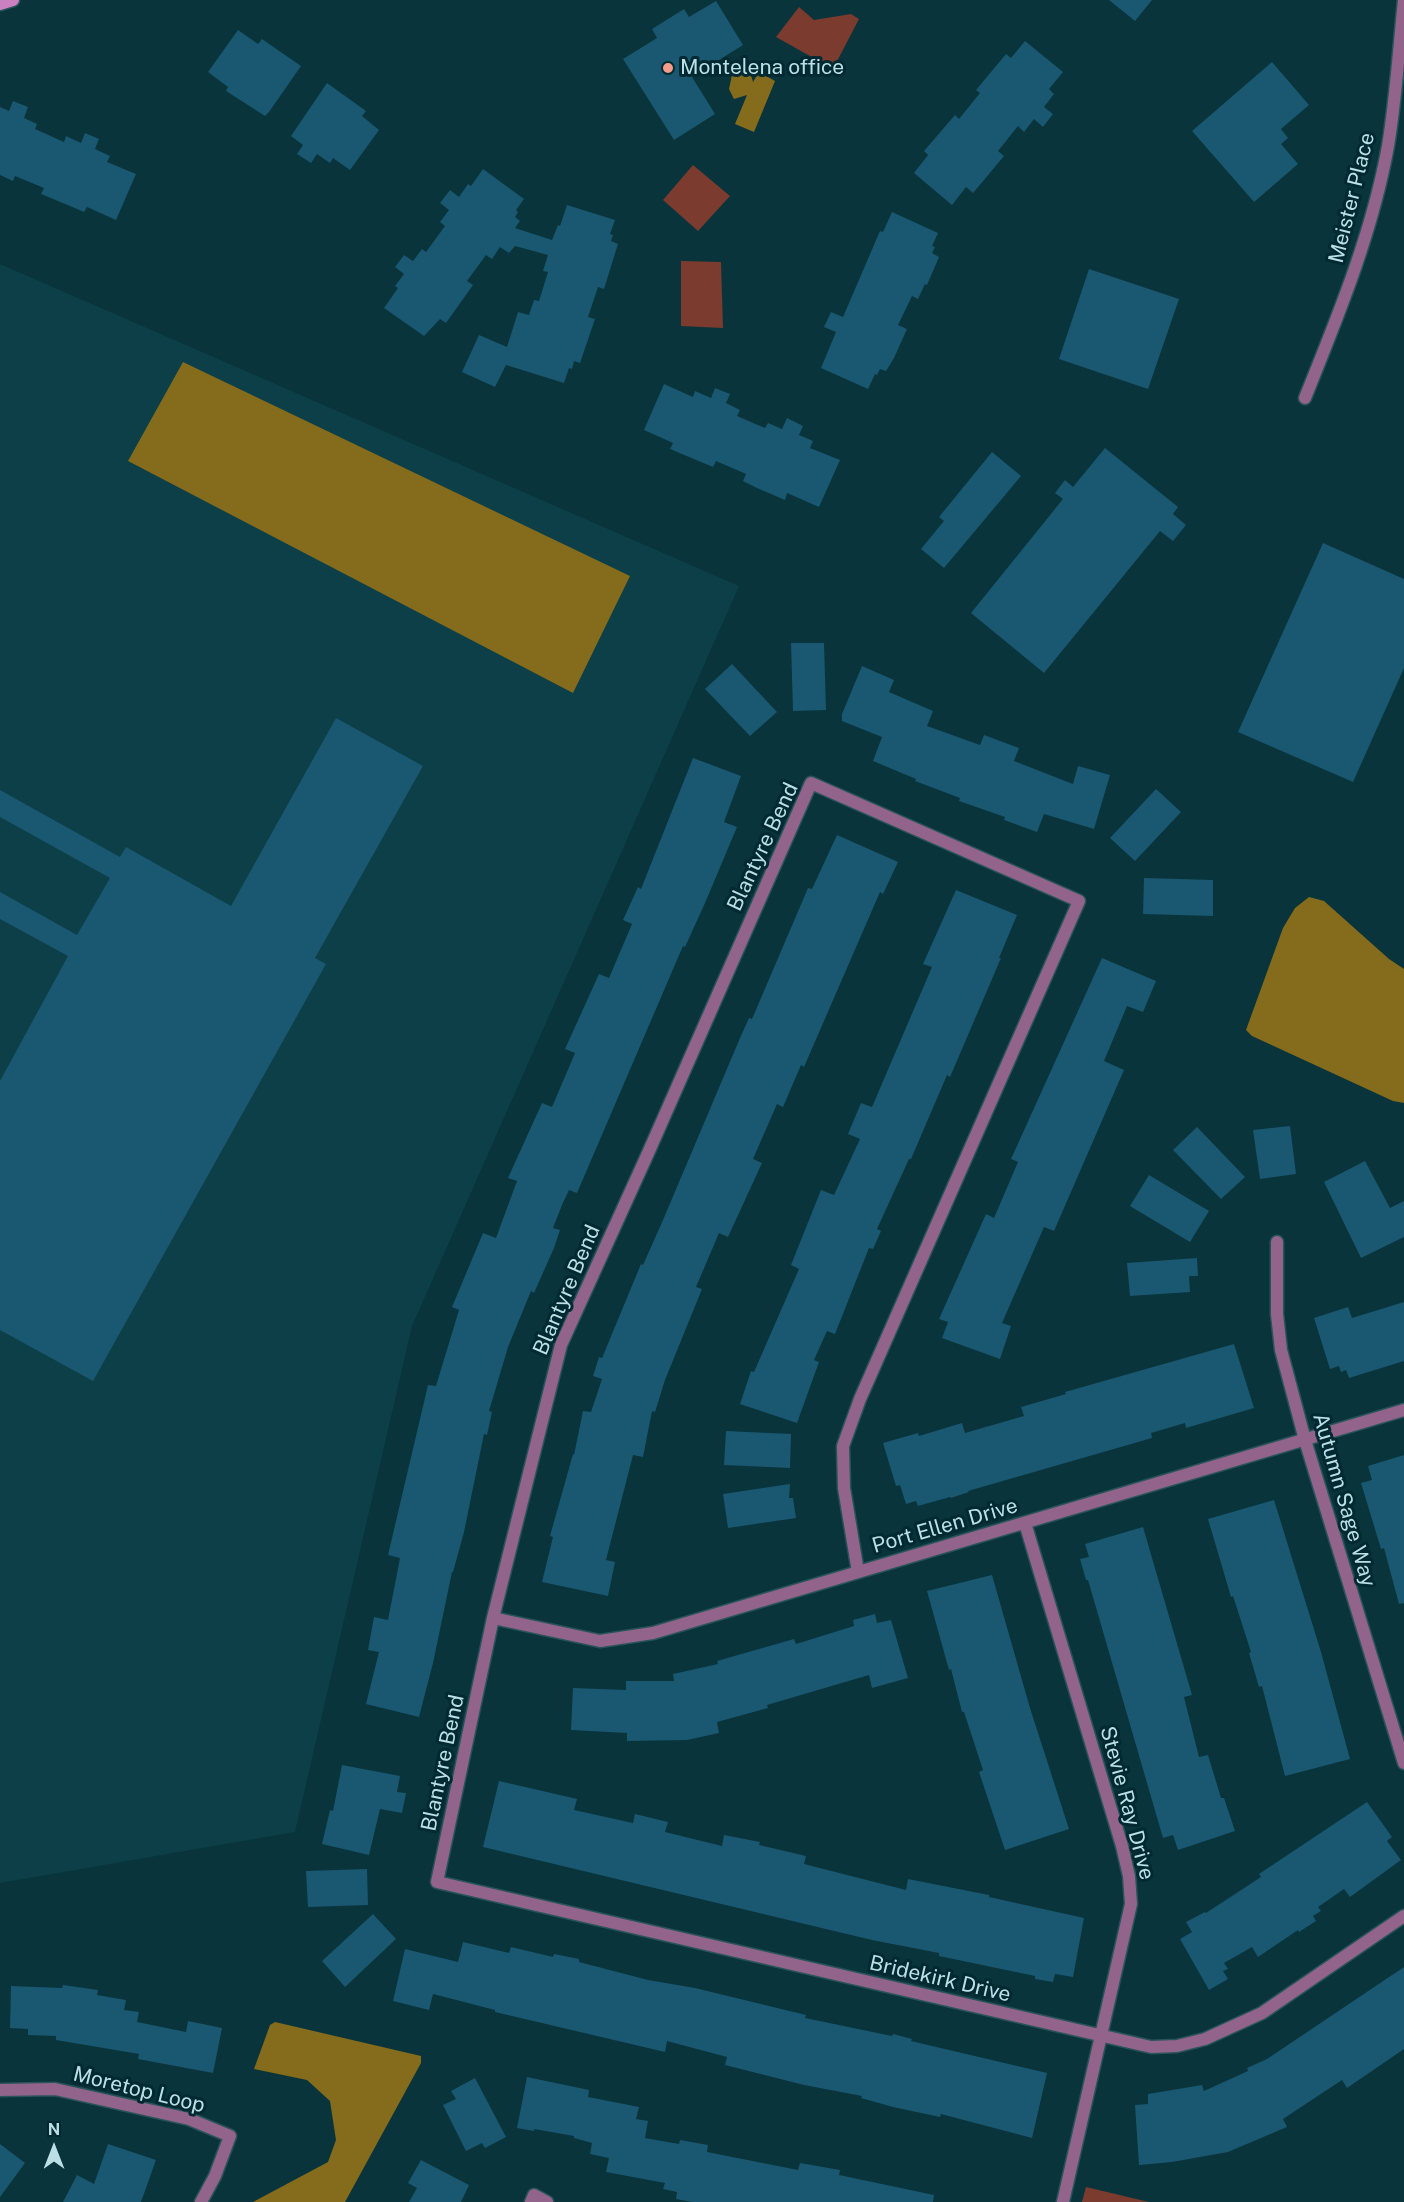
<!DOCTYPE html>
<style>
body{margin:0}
#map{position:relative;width:1404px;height:2202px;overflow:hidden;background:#09343b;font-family:"Public Sans",sans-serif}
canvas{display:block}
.north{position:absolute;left:24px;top:2118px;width:60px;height:60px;-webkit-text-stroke:4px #002a31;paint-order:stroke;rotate:0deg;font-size:16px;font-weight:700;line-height:24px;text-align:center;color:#bcdfe6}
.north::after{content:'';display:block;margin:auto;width:21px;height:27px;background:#bcdfe6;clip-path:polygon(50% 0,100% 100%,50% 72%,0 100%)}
</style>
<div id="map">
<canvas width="1404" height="2202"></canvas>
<div class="north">N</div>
</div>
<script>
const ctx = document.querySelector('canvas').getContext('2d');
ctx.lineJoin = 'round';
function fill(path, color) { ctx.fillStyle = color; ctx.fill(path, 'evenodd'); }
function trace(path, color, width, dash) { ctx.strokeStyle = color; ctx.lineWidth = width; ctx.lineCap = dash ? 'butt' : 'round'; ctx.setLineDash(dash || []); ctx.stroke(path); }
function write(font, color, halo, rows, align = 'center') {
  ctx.font = font + ' "Public Sans",sans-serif'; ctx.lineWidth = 6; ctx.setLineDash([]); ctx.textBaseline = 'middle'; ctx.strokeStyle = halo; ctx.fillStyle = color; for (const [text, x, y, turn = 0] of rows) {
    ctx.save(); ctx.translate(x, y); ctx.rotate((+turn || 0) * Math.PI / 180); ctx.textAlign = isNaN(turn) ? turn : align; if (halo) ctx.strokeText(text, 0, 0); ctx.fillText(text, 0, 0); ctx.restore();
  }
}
const built = new Path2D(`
 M 0,264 L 739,586 L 412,1326 L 295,1832 L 0,1883 Z`);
const green = new Path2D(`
 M 799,7 L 814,20 L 851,14 L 859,19 L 833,69 L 776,37 Z
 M 693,165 L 730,196 L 698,231 L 663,200 Z
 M 681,261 L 721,262 L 723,328 L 681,326 Z
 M 1086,2187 L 1149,2202 L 1082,2202 Z`);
const water = new Path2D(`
 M 749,68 L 753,82 L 759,72 L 775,81 L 754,132 L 735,124 L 747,95 L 734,99 L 729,89 L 732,75 Z
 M 183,362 L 630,576 L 573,693 L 128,461 Z
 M 1309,897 L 1324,901 L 1389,959 L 1404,969 L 1404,1103 L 1393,1101 L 1252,1036 L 1246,1030 L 1283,928 L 1295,908 Z
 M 275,2022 L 421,2056 L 421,2063 L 345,2202 L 253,2202 L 328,2162 L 336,2140 L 330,2101 L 307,2080 L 254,2069 L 270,2025 Z`);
const building = new Path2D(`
 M 1109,0 L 1152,0 L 1135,21 Z
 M 716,1 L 743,45 L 692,77 L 715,114 L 674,140 L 623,59 L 657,38 L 652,29 L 684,9 L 689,17 Z
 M 238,30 L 258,44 L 262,39 L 301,66 L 269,112 L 265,116 L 226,91 L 228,87 L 208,72 Z
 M 1025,41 L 1063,72 L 1049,89 L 1054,94 L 1044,107 L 1053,114 L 1043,127 L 1034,119 L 1024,132 L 1018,126 L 998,151 L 1004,156 L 984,180 L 973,193 L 966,187 L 952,205 L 914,173 L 928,155 L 924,151 L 955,115 L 959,119 L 980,93 L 976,90 L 1006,54 L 1011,58 Z
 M 1272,62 L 1309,105 L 1281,129 L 1288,138 L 1281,144 L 1298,164 L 1254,202 L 1192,131 Z
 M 327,83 L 366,111 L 362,116 L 379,130 L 350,170 L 333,158 L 330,163 L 317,154 L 311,163 L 297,154 L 303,145 L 291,136 Z
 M 13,101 L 28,107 L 24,118 L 37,124 L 35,129 L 64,142 L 66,136 L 81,143 L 85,133 L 99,139 L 95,149 L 110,156 L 107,162 L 136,174 L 116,220 L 87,207 L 84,212 L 70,206 L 41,194 L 44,188 L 15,176 L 13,181 L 0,175 L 0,107 L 9,111 Z
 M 483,169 L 524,199 L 516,210 L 518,212 L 515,217 L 520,221 L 515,228 L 552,240 L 558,225 L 560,226 L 567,205 L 615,220 L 610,234 L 613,235 L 611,241 L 618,244 L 604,289 L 598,287 L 588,317 L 595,319 L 580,363 L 574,361 L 572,369 L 569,368 L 564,383 L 506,365 L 495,387 L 462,372 L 479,335 L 507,347 L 518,312 L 529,315 L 534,300 L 539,301 L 548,272 L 543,271 L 548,255 L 515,246 L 509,253 L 500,247 L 492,259 L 486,255 L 467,281 L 473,285 L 446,323 L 440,319 L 424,336 L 384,308 L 398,288 L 395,286 L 404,274 L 395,267 L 404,255 L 413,261 L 422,249 L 426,252 L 445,226 L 440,222 L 449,210 L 440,203 L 450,190 L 459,197 L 468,184 L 471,186 Z
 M 892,212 L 938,233 L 932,246 L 935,247 L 932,253 L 939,257 L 927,285 L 925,284 L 918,299 L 912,296 L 898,325 L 907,329 L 894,358 L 886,371 L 880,369 L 877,375 L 875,374 L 868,389 L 821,368 L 836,332 L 824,327 L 831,312 L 843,317 L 880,231 L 883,232 Z
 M 1089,269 L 1179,299 L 1148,389 L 1059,359 Z
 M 664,384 L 693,397 L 695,391 L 711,398 L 715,388 L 730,394 L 726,403 L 740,410 L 737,416 L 765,428 L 768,423 L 782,429 L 787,418 L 803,426 L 799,435 L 813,441 L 810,448 L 840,460 L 819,507 L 787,493 L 785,500 L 757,488 L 743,481 L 746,474 L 716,461 L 713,467 L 670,449 L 673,443 L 644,430 Z
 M 1105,448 L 1178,507 L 1173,514 L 1186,525 L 1173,541 L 1160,531 L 1044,673 L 971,613 L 1063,499 L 1055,493 L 1065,480 L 1073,487 Z
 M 992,452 L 1021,476 L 944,568 L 921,549 L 944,521 L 939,517 Z
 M 1323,543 L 1404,579 L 1404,668 L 1353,782 L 1238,732 Z
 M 791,643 L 824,643 L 826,710 L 793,711 Z
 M 732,664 L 777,712 L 750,736 L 705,689 Z
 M 862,666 L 894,680 L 889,692 L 933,711 L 927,726 L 980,745 L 984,735 L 1019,748 L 1014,761 L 1073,784 L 1078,766 L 1110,775 L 1094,829 L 1044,814 L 1037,832 L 1004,820 L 1005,817 L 959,801 L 960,798 L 915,781 L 916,779 L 873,761 L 882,737 L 842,721 L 842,714 Z
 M 336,718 L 423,766 L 315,958 L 326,964 L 93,1381 L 0,1330 L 0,1081 L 68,956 L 0,919 L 0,892 L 77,935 L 110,878 L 0,817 L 0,790 L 120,857 L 126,847 L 231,906 Z
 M 693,758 L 741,776 L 724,822 L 737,827 L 705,903 L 685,947 L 683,946 L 577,1193 L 569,1190 L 562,1205 L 553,1228 L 560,1230 L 554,1248 L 534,1293 L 531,1291 L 508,1347 L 489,1411 L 492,1412 L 487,1435 L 484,1434 L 464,1532 L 453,1572 L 452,1572 L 433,1663 L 419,1717 L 366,1704 L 379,1652 L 368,1650 L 374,1617 L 388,1620 L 400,1558 L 388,1555 L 428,1385 L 436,1386 L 459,1310 L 452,1307 L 483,1233 L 496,1238 L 517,1181 L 508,1178 L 542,1103 L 552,1107 L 575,1053 L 565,1049 L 599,974 L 609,978 L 632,924 L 623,920 L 638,887 L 641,889 Z
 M 1156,789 L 1181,812 L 1135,861 L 1110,838 Z
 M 837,835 L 898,862 L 883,894 L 880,892 L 804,1067 L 801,1065 L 783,1107 L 777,1104 L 753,1159 L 762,1163 L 728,1237 L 719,1233 L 696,1287 L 702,1289 L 665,1380 L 655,1412 L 652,1411 L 643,1457 L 633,1455 L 606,1560 L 615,1562 L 608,1596 L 542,1582 L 553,1537 L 550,1536 L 573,1454 L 574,1455 L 583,1411 L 591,1412 L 602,1379 L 593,1376 L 599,1357 L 602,1358 L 641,1264 L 643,1265 L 663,1220 L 740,1038 L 749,1018 L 752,1019 L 808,888 L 812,889 Z
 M 1144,878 L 1213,880 L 1213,916 L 1143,914 Z
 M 956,890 L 1017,915 L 999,958 L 1001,958 L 950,1077 L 947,1075 L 911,1159 L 909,1159 L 877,1229 L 881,1231 L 873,1249 L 869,1248 L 835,1334 L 827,1331 L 814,1360 L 819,1362 L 797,1423 L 740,1404 L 751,1371 L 754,1372 L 799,1269 L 791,1265 L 821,1190 L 834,1195 L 860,1139 L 848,1134 L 861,1103 L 872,1107 L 932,967 L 923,964 Z
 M 1102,958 L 1156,981 L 1143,1012 L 1127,1006 L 1104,1061 L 1124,1070 L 1054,1231 L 1044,1227 L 1002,1323 L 1011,1326 L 1000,1359 L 942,1338 L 948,1322 L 939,1319 L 986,1214 L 994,1218 L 1018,1162 L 1011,1159 Z
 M 1290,1126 L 1296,1174 L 1260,1179 L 1253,1130 Z
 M 1197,1127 L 1245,1177 L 1221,1199 L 1173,1150 Z
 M 1365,1161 L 1390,1208 L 1404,1201 L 1404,1237 L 1361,1258 L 1324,1182 Z
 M 1149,1175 L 1209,1211 L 1190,1242 L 1130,1206 Z
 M 1197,1258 L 1198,1276 L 1189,1276 L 1190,1292 L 1130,1296 L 1127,1263 Z
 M 1404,1302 L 1404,1361 L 1349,1378 L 1346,1370 L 1341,1372 L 1339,1366 L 1330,1369 L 1314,1318 L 1348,1307 L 1352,1318 Z
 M 1234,1344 L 1254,1408 L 1186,1428 L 1185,1423 L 1151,1433 L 1152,1438 L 968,1491 L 969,1492 L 951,1498 L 950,1497 L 918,1506 L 916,1501 L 906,1504 L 900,1485 L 896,1486 L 883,1443 L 918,1433 L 919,1436 L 962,1423 L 965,1433 L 1024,1416 L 1021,1407 L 1066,1394 L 1065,1392 Z
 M 726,1431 L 791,1434 L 790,1468 L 724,1465 Z
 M 1404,1455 L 1404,1603 L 1399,1604 L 1384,1548 L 1381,1549 L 1361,1483 L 1372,1480 L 1368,1466 Z
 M 790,1484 L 789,1498 L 793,1498 L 796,1518 L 728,1528 L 723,1494 Z
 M 1274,1500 L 1321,1652 L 1350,1759 L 1285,1776 L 1262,1686 L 1259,1687 L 1249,1653 L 1251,1652 L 1233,1596 L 1231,1597 L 1208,1519 Z
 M 1143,1527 L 1192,1695 L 1184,1697 L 1199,1757 L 1208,1755 L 1221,1798 L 1224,1798 L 1235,1831 L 1178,1850 L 1173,1835 L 1163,1838 L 1088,1580 L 1086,1580 L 1080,1559 L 1089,1557 L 1085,1544 Z
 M 992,1575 L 1030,1708 L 1069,1829 L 1005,1850 L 979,1772 L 983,1770 L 964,1712 L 962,1712 L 951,1669 L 949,1670 L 927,1591 Z
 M 875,1614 L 877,1623 L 891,1620 L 908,1678 L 872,1688 L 869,1675 L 767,1705 L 768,1708 L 717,1722 L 719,1733 L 687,1740 L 627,1741 L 627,1733 L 571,1730 L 573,1688 L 626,1690 L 626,1681 L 674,1681 L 673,1674 L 718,1664 L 717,1661 L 794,1639 L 796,1644 L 854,1626 L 853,1620 Z
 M 342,1765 L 400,1776 L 397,1792 L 406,1793 L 402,1813 L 380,1809 L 369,1855 L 322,1844 L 330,1810 L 333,1811 Z
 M 499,1781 L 577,1799 L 574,1810 L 633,1823 L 635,1814 L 668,1822 L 665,1832 L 722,1846 L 724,1835 L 760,1842 L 759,1845 L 806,1856 L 804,1864 L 906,1890 L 908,1879 L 989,1895 L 989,1897 L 1084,1918 L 1073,1977 L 1055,1974 L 1053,1982 L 1035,1979 L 1035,1976 L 939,1956 L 939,1953 L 872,1940 L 483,1847 Z
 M 1367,1802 L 1392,1837 L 1387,1841 L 1401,1860 L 1350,1897 L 1344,1889 L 1318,1907 L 1321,1911 L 1313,1916 L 1316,1921 L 1299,1932 L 1298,1930 L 1258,1957 L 1252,1947 L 1224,1963 L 1228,1969 L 1223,1971 L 1228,1979 L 1209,1990 L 1180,1939 L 1192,1932 L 1186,1922 L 1205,1912 L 1206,1913 L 1261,1877 L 1259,1874 Z
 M 367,1869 L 368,1905 L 308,1907 L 306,1871 Z
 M 373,1914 L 396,1939 L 345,1987 L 322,1961 Z
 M 463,1942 L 509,1953 L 511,1947 L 553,1957 L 554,1954 L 579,1959 L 579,1962 L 648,1980 L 695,1988 L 806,2015 L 805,2018 L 892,2036 L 893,2034 L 912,2039 L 911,2041 L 1047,2073 L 1032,2138 L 941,2114 L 940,2117 L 893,2107 L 861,2098 L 862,2096 L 804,2085 L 725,2065 L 727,2057 L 667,2041 L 665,2052 L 495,2012 L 495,2010 L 433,1994 L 429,2010 L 393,2001 L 405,1949 L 458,1962 Z
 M 1404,1967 L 1404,2049 L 1347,2088 L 1342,2080 L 1283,2119 L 1287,2127 L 1228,2152 L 1172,2162 L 1139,2165 L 1135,2105 L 1148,2104 L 1148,2094 L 1202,2085 L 1204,2091 L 1248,2071 L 1247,2068 L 1267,2059 Z
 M 63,1985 L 98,1990 L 97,1995 L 126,2000 L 124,2010 L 139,2012 L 137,2022 L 186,2032 L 188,2021 L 222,2028 L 213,2073 L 138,2059 L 139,2054 L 56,2040 L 56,2036 L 28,2035 L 28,2029 L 10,2028 L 11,1986 L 62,1988 Z
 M 527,2077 L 589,2090 L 588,2097 L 639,2107 L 636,2119 L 648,2121 L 645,2138 L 679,2144 L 680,2140 L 708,2145 L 707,2152 L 798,2170 L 800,2163 L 840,2170 L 839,2175 L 934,2195 L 933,2202 L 692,2202 L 676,2199 L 677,2192 L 663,2189 L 665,2183 L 606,2172 L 609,2158 L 590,2154 L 592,2143 L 574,2138 L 574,2136 L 534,2129 L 534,2131 L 517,2128 Z
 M 475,2078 L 506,2137 L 485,2148 L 482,2143 L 466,2151 L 443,2105 L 456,2099 L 451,2091 Z
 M 0,2144 L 25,2163 L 0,2197 Z
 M 108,2144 L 156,2160 L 141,2202 L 63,2202 L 77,2175 L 94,2184 Z
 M 421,2160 L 469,2185 L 461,2202 L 409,2202 L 417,2188 L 408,2183 Z`);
const minor = new Path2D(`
 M 1305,398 C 1338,316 1372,234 1388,146 C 1396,98 1399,48 1404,0
 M 1277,1242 L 1277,1314 L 1281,1350 L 1305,1440 L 1404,1763
 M 1025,1523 L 1122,1846 L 1129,1876 L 1131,1904 L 1063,2202
 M 858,1572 L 844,1488 L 843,1446 L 860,1399 L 1079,901 L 811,783 L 649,1151 L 561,1345 L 493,1618 L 437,1882 L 1151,2047 L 1177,2046 L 1205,2039 L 1262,2013 L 1404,1916
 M 493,1618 L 600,1641 L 653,1633 L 1404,1410
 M 0,2090 L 55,2089 L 189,2119 L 230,2136 L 215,2176 L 201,2202
 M 531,2202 L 534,2195 L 547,2202`);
const secondary = new Path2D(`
 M 0,4 L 13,0`);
const markers = [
 [668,68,6,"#f49d8c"]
];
const poiNames = [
 ["Montelena office",680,68]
];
const streetNames = [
 ["Meister Place",1352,198,-76],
 ["Blantyre Bend",763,847,-65],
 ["Blantyre Bend",567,1290,-67],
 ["Autumn Sage Way",1344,1500,74],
 ["Port Ellen Drive",945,1526,-16],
 ["Blantyre Bend",443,1763,-78],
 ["Stevie Ray Drive",1127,1803,75],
 ["Bridekirk Drive",940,1979,13],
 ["Moretop Loop",139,2090,14]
];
fill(built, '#0c3f47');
fill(green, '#7b3b2f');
fill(water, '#846c1c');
fill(building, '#1a5771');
trace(minor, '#29535a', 15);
trace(secondary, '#29535a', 15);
trace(minor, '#92648c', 12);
trace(secondary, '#cb80c2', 12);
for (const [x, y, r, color] of markers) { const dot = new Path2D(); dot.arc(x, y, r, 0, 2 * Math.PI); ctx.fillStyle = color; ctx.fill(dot); trace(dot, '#002a31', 2); }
write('21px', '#bcdfe6', '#002a31', poiNames, 'left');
write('21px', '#bcdfe6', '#002a31', streetNames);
</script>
